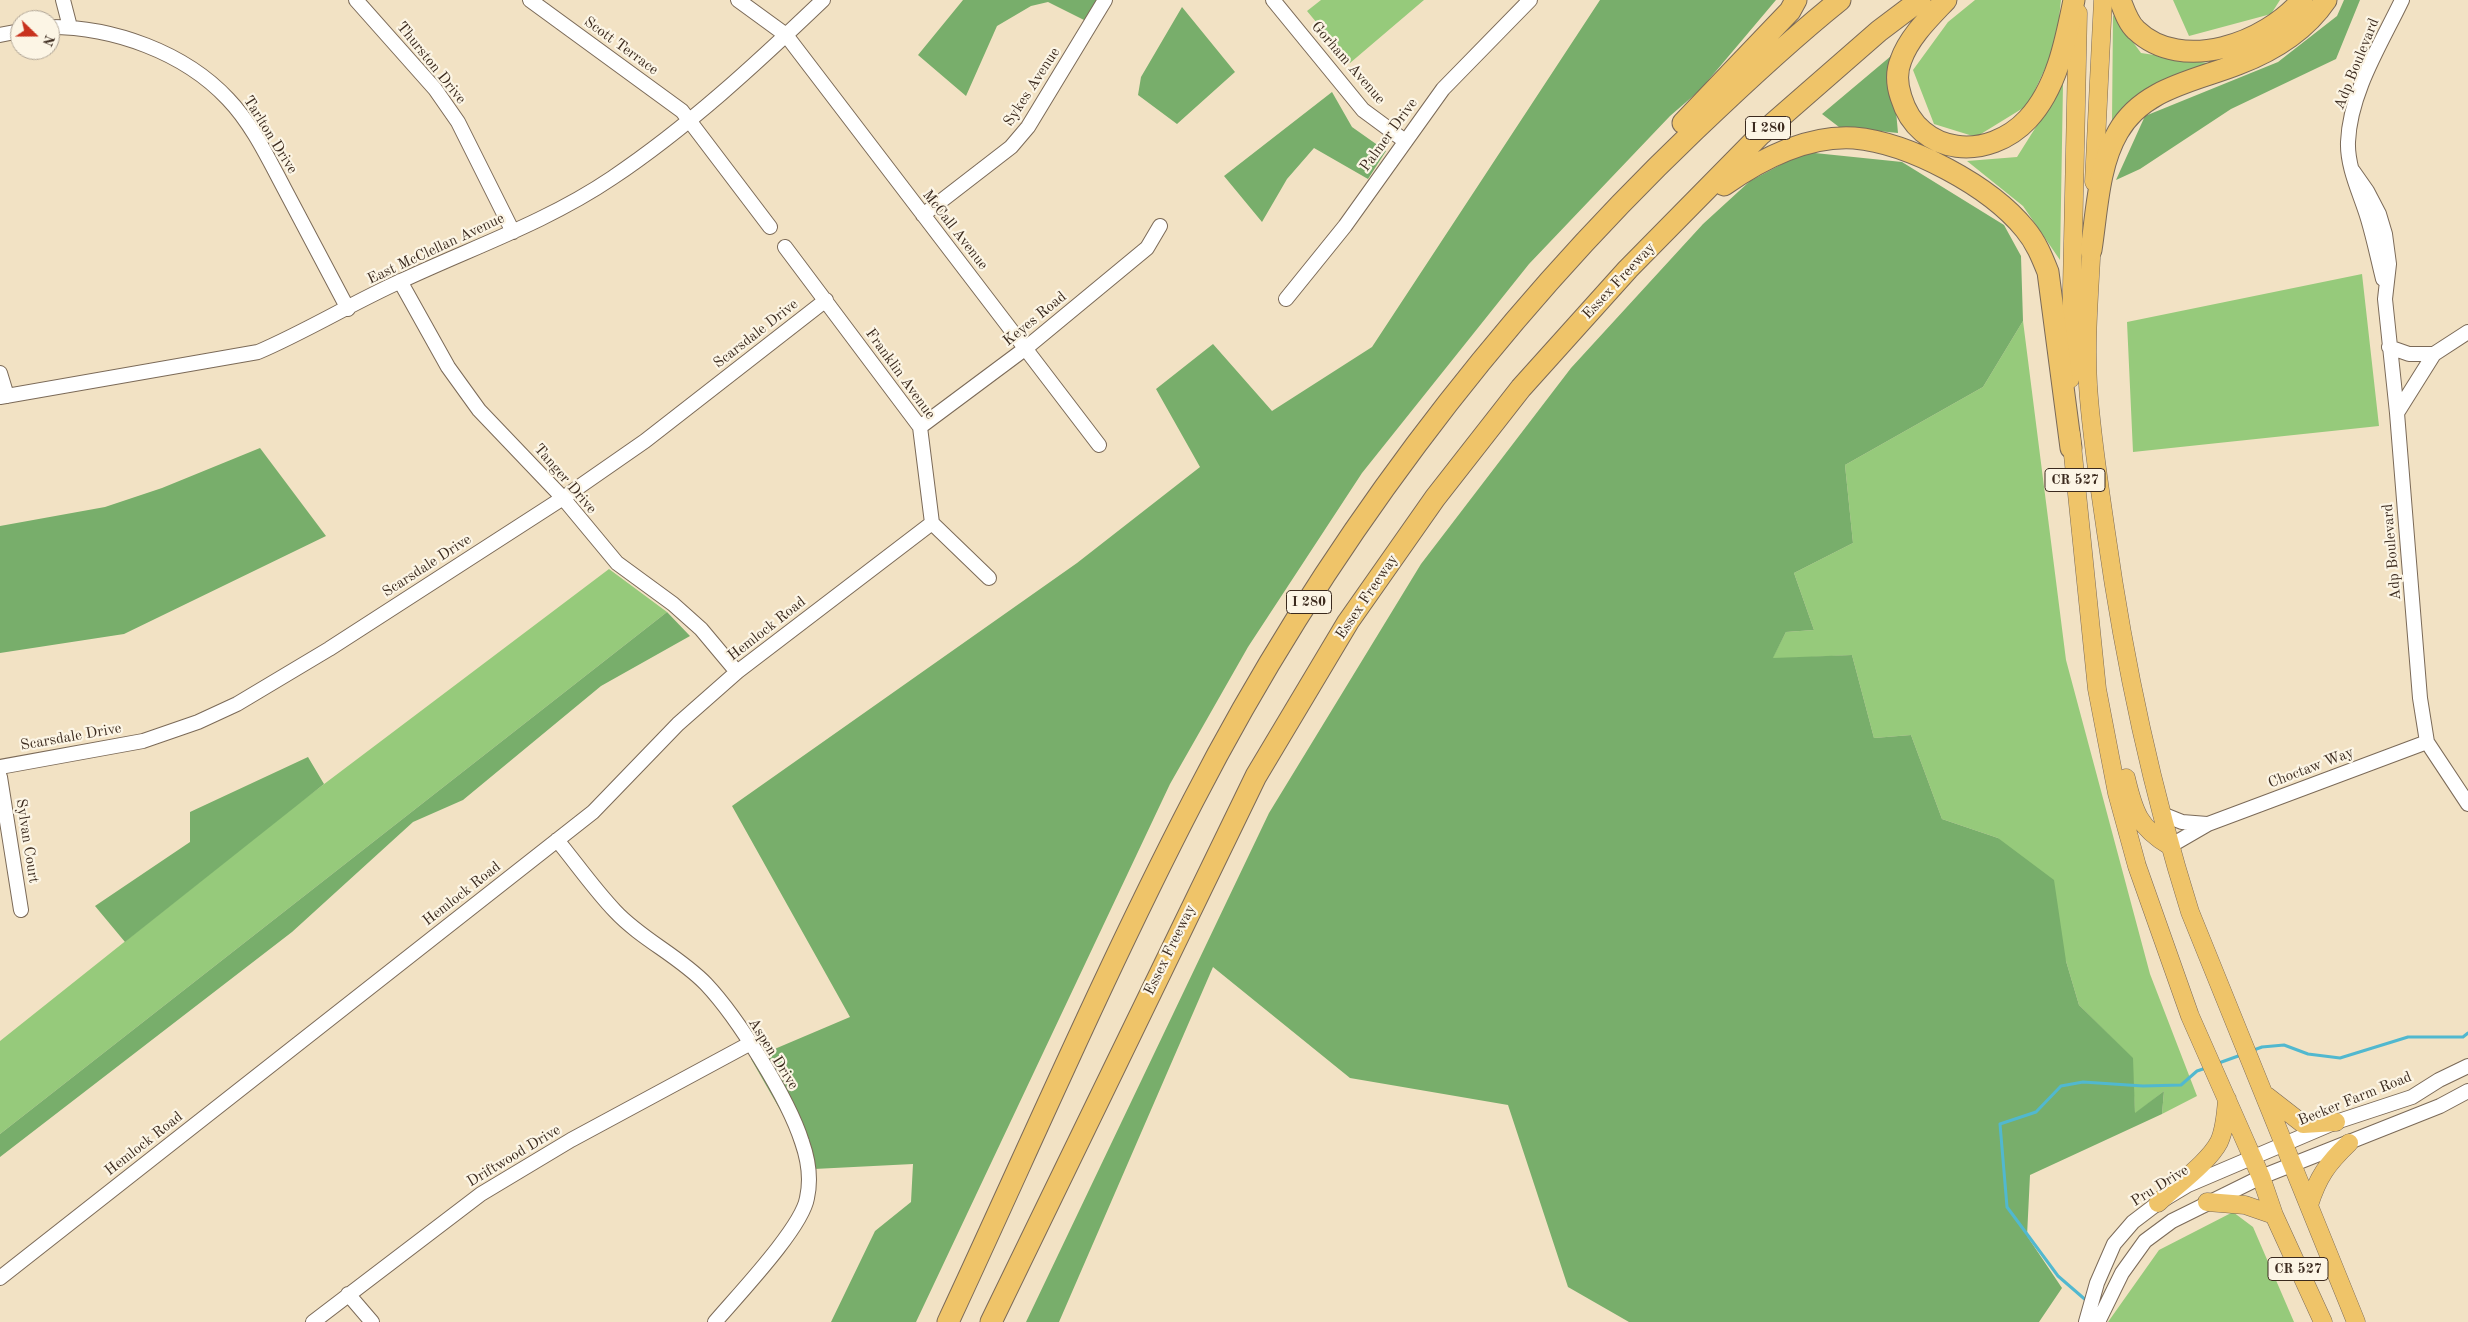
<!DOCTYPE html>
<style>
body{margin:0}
#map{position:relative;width:2468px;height:1322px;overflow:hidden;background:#f2e2c4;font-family:"Old Standard TT",serif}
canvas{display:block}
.north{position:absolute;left:10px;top:10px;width:50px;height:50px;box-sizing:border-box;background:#fcf5e5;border:1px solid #afa495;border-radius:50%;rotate:112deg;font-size:14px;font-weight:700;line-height:20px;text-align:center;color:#3b2a1e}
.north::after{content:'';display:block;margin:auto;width:18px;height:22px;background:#c8321e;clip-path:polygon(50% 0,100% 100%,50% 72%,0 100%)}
</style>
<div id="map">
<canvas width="2468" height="1322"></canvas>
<div class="north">N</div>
</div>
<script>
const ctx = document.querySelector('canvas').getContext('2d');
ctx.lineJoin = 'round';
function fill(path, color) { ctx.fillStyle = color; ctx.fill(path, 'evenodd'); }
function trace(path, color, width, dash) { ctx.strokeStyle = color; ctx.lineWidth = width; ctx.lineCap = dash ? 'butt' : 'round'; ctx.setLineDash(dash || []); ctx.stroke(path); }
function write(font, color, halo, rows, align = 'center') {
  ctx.font = font + ' "Old Standard TT",serif'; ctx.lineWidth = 4.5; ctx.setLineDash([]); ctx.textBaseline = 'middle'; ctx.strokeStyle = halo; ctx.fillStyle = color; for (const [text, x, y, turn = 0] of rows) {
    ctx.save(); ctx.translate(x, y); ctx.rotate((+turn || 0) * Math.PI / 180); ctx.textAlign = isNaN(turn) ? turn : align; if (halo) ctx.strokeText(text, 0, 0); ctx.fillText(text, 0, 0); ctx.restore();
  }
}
const green = new Path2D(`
 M 1321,0 L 1424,0 L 1350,63 L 1307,11 Z
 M 1975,0 L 2061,0 L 2056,45 L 2028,105 L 1976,137 L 1934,124 L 1913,70 L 1948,22 Z
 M 2173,0 L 2280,0 L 2271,14 L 2189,36 Z
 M 2113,15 L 2141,53 L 2208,63 L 2112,122 Z
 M 2063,84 L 2060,260 L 2023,206 L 1967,161 L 2017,157 Z
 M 2362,274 L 2379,426 L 2133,452 L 2127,322 Z
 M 2023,321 L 2066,660 L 2150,974 L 2197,1096 L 2162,1114 L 2164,1091 L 2135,1114 L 2132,1058 L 2079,1005 L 2066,961 L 1998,838 L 1942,819 L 1911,735 L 1874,738 L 1852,655 L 1772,659 L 1786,632 L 1814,630 L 1794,573 L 1853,543 L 1845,465 L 1983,387 Z
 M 609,569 L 667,612 L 0,1134 L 0,1041 L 295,806 Z
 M 2233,1212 L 2253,1227 L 2294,1322 L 2108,1322 L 2159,1250 Z`);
const forest = new Path2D(`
 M 963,0 L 1097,0 L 1086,21 L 1048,2 L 1031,6 L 997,26 L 966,96 L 918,55 Z
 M 1600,0 L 1776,0 L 1700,90 L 1670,116 L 1529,264 L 1362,473 L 1248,647 L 1170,784 L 916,1322 L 831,1322 L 875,1231 L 911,1202 L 913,1164 L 814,1169 L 751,1059 L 850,1017 L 732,806 L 1077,563 L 1200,467 L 1156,389 L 1213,344 L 1272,411 L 1372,347 Z
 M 2344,0 L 2360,0 L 2336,59 L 2231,109 L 2140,169 L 2116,180 L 2145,116 L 2278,62 L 2337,16 Z
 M 1182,7 L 1235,72 L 1177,124 L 1138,95 L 1141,77 Z
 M 1891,56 L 1898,133 L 1839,127 L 1822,114 Z
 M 1332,92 L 1352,127 L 1386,151 L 1368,179 L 1314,148 L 1287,179 L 1262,222 L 1224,176 Z
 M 1805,152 L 1902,162 L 2004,225 L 2021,256 L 2023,321 L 1983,387 L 1845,465 L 1853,543 L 1794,573 L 1814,630 L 1786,632 L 1773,658 L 1852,655 L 1874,738 L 1911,735 L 1942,819 L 1998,838 L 2054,880 L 2066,961 L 2079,1005 L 2133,1058 L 2135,1113 L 2164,1091 L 2162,1114 L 2030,1175 L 2027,1236 L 2062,1288 L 2039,1322 L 1629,1322 L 1568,1287 L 1508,1105 L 1350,1078 L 1213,967 L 1059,1322 L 1026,1322 L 1269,813 L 1421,564 L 1571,368 L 1703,224 L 1750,181 Z
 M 260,448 L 326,536 L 124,634 L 0,653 L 0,526 L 105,507 L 162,488 Z
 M 667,612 L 690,636 L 601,686 L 463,800 L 413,822 L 292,932 L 0,1157 L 0,1134 Z
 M 308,757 L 324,784 L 125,942 L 95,906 L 190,842 L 190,812 Z`);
const stream = new Path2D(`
 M 2251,1051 L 2262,1047 L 2284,1045 L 2308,1054 L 2340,1058 L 2408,1037 L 2463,1037 L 2468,1033
 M 2216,1064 L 2241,1055
 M 2088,1302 L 2058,1276 L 2007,1207 L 2000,1124 L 2036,1112 L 2061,1086 L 2083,1082 L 2143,1086 L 2181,1085 L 2197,1071 L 2206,1068`);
const minor = new Path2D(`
 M 63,0 L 70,27
 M 356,0 L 435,89 L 458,122 L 513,232
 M 530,0 L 682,111 L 770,227
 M 738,0 L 786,35 L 1099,445
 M 1273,0 L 1363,110 L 1405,141
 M 50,27 C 113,27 184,52 228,99 C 252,124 268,158 284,188 C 305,228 327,269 348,309
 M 0,35 L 20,31
 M 2353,171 L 2367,191 L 2379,214 L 2385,234 L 2389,264 L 2385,299 L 2397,413 L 2420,698 L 2427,742 L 2468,804
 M 923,215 L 1011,147 L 1028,127 L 1105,0
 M 785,247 L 920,427 L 932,523 L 989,578
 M 2383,279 C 2378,259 2374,239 2368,219 C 2361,195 2347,168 2348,142 C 2350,92 2381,44 2402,0
 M 400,281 L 448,367 L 479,410 L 563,498 L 617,563 L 673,604 L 701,629 L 737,672
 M 1286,299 L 1345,226 L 1443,89 L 1530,0
 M 2389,347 L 2409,354 L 2434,354
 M 0,373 L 7,396
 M 0,397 L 258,352 C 307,331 352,303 401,281 C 471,248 547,222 612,178 C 688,127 756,64 823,0
 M 2397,413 L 2434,354 L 2468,332
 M 920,427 L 1026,348 L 1147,248 L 1160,226
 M 0,767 L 143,741 L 198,722 L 237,704 L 329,649 L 563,498 L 645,441 L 826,300
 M 0,777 L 21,910
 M 2162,814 L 2182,822 L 2207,824
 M 557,840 C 576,863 594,889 615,911 C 641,939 679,956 706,984 C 738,1018 788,1098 802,1142 C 808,1159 811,1180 807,1198 C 802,1228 737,1296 715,1322
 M 2170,846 L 2208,824 L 2427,742
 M 0,1278 L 593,812 L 678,724 L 737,672 L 932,523
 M 348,1294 L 372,1322
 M 313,1322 L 481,1194 L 571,1140 L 749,1044
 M 2086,1322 L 2097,1283 L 2114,1244 L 2133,1222 L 2158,1203 L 2188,1185 L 2336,1122 L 2412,1097 L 2439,1080 L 2468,1066
 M 2098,1322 L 2122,1273 L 2145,1241 L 2172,1221 L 2261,1177 L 2440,1106 L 2468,1091`);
const major = new Path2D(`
 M 2094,182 L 2103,0
 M 2092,238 C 2090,287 2085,336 2088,385 C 2091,434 2099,483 2106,532 C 2124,661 2151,788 2190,912 L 2356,1322
 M 2070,379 L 2078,13
 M 2071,435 L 2097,689 L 2117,793 L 2137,866 L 2190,1016 L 2261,1177 L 2274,1215 L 2323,1322
 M 2126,778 C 2134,812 2139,828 2170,846
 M 2267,1096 L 2303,1124 L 2336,1122
 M 2207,1202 L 2245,1205 L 2274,1215
 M 2158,1203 C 2175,1186 2208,1163 2219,1142 C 2225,1129 2226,1113 2227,1099
 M 2309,1205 C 2318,1177 2327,1164 2349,1143`);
const highway = new Path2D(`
 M 1946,0 C 1930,17 1909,37 1901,60 C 1896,72 1897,85 1901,97 C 1919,157 1989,161 2028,119 C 2057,88 2066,40 2074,0
 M 2120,0 C 2124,10 2128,23 2136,30 C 2182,74 2266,43 2302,0
 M 1683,123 L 1790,11 L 1796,0
 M 1724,185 C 1761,159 1807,135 1854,138 C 1910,143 1990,186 2025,229 C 2036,242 2042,257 2048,272 L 2071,448
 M 2091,250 C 2097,212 2098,166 2118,132 C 2143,88 2195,81 2238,64 C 2272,51 2305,31 2326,0
 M 948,1322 C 1029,1148 1105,971 1193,801 C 1321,552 1493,323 1695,130 C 1742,85 1790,40 1840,0
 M 991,1322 L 1256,776 L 1348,622 L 1435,498 L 1521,388 L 1628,269 L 1761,134 L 1879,31 L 1920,0`);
const shields = [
 [1768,128,45],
 [2075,480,60],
 [1309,602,45],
 [2298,1269,60]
];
const shieldNames = [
 ["I 280",1768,128],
 ["CR 527",2075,480],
 ["I 280",1309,602],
 ["CR 527",2298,1269]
];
const streetNames = [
 ["Scott Terrace",621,46,36],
 ["Thurston Drive",431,63,51],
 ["Gorham Avenue",1348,63,49],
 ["Adp Boulevard",2357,64,-68],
 ["Sykes Avenue",1032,87,-57],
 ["Tarlton Drive",270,135,58],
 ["Palmer Drive",1389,135,-54],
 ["McCall Avenue",955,230,52],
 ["East McClellan Avenue",436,249,-25],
 ["Essex Freeway",1619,281,-47],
 ["Keyes Road",1035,319,-39],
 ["Scarsdale Drive",756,334,-38],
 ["Franklin Avenue",900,374,54],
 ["Tanger Drive",565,479,49],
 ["Adp Boulevard",2392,552,-95],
 ["Scarsdale Drive",427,566,-33],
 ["Essex Freeway",1367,597,-56],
 ["Hemlock Road",767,629,-38],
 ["Scarsdale Drive",71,737,-10],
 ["Choctaw Way",2311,768,-21],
 ["Sylvan Court",27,841,81],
 ["Hemlock Road",462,894,-38],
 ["Essex Freeway",1170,950,-64],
 ["Aspen Drive",773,1054,58],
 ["Becker Farm Road",2355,1099,-22],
 ["Hemlock Road",144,1144,-38],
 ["Driftwood Drive",514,1156,-31],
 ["Pru Drive",2160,1186,-32]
];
fill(green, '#96ca7b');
fill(forest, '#78ae6b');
trace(stream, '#51b8cf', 3);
trace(minor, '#7b6a58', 16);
trace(major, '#7b6a58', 19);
trace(highway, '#7b6a58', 23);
trace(minor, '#fff', 14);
trace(major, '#efc469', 18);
trace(highway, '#efc469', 21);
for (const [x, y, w] of shields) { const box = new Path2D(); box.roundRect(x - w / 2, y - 11.5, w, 23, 4); ctx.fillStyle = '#fcf5e5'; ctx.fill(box); trace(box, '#3b2a1e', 1); }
write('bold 14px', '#3b2a1e', null, shieldNames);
write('15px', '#3b2a1e', '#fcf5e5', streetNames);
</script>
